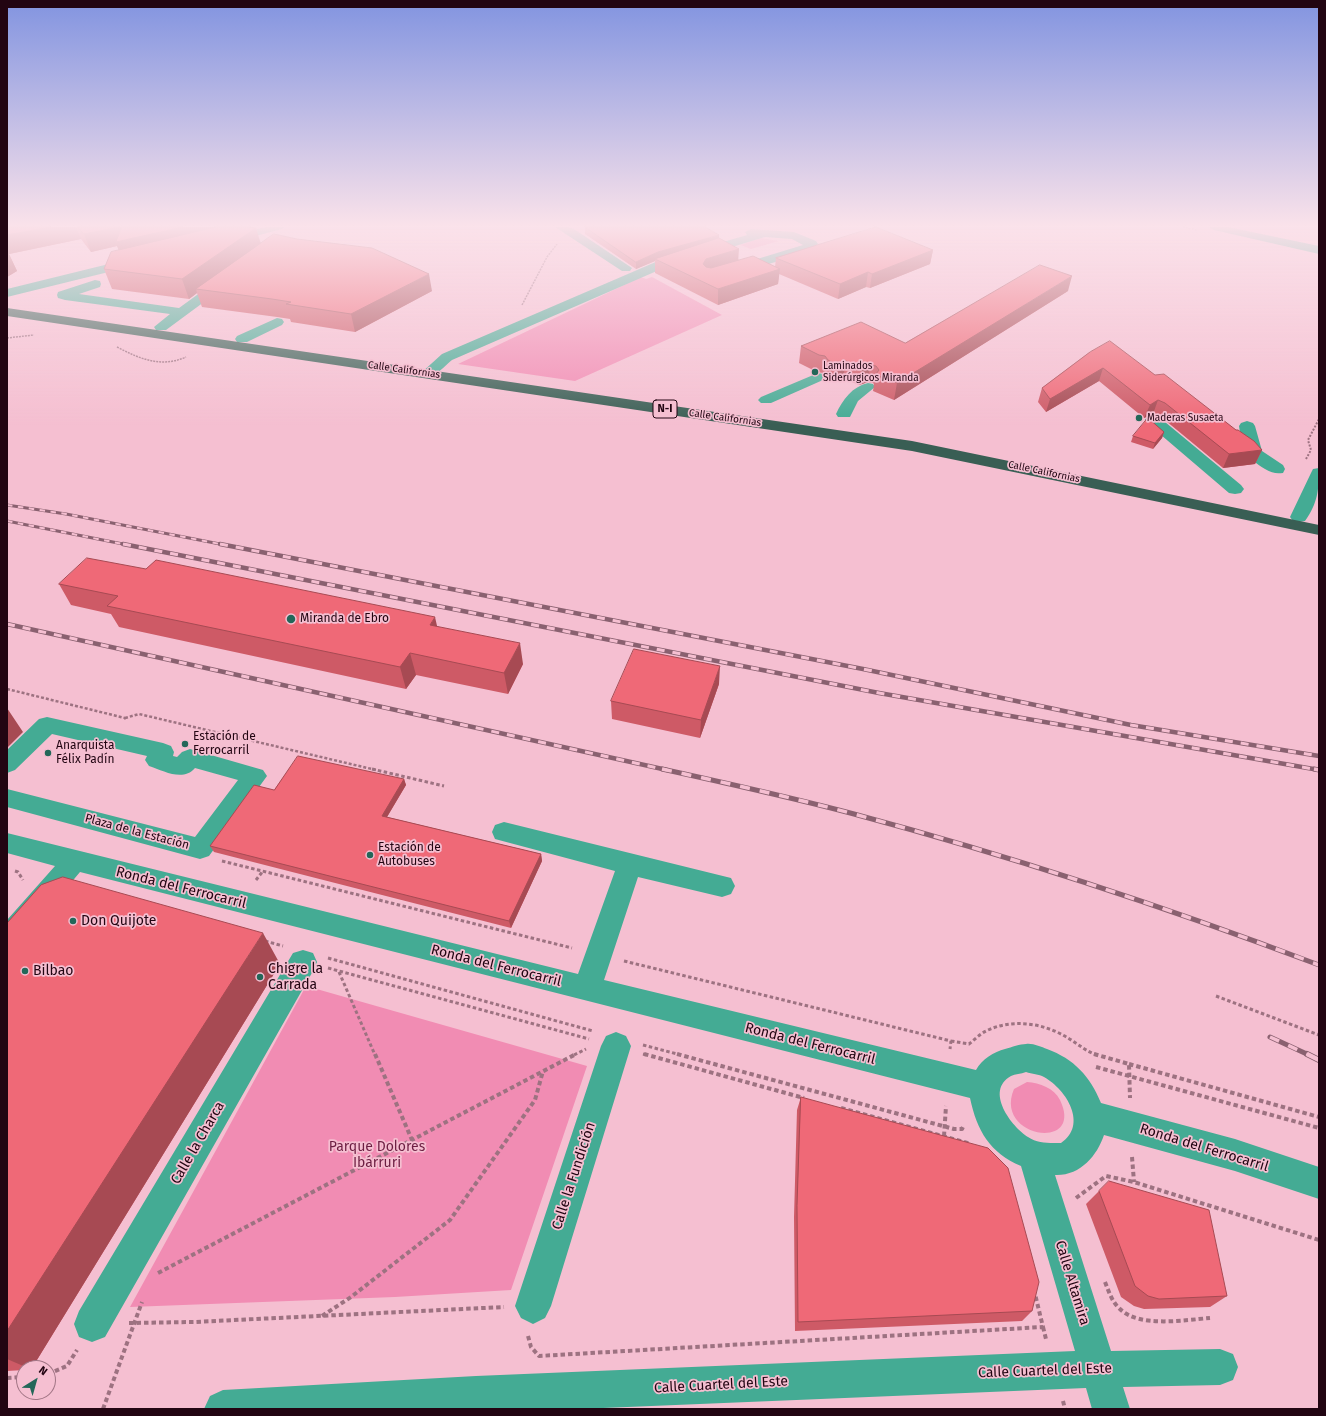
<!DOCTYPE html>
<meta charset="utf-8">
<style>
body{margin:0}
#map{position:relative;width:1326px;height:1416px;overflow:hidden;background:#f5bfd1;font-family:"Fira Sans",sans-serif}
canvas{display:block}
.frame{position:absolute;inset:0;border:8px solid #220512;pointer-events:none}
.north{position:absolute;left:16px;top:1360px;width:40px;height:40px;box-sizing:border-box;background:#f5bfd1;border:1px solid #a17585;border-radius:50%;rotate:37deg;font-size:11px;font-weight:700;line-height:16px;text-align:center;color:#220512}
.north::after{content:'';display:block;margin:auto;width:14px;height:18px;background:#236759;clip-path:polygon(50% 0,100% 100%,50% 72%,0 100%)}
</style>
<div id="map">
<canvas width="1326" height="1416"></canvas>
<div class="frame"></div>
<div class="north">N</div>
</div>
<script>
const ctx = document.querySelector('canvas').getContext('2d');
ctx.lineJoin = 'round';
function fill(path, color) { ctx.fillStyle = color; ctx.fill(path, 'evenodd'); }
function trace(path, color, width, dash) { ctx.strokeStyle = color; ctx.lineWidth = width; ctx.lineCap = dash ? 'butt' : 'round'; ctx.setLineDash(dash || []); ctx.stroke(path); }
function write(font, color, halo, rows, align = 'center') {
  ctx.font = font + ' "Fira Sans",sans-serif'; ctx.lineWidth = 3.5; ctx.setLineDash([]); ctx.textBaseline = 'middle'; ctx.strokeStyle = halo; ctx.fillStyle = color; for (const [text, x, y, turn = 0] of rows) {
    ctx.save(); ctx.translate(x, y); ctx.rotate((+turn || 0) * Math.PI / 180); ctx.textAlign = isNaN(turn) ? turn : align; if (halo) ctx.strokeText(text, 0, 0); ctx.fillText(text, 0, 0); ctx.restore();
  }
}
const green = new Path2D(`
 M 761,238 L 779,241 L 751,249 L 740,245 Z
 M 641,277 L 646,279 L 652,277 L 722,315 L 575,381 L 458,364 Z
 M 306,986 L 587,1066 L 511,1290 L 395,1297 L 130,1307 Z
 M 1027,1082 C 1040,1083 1054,1088 1060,1100 C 1085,1152 993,1138 1014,1089 Z`);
const pathFar4 = new Path2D(`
 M 1183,227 L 1197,230
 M 522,305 L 547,257 L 557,244
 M 7,338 L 34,335
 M 117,347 C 140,359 161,368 186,357`);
const pathFar3 = new Path2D(`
 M 1306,459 L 1311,450 L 1308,440 L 1319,419`);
const pathFar2 = new Path2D(`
 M 7,689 L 125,718 L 124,719
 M 125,718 L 139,714 L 376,770`);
const pathFar1 = new Path2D(`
 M 372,769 L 444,786
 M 222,861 L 572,948
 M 15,871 L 18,872 L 23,880
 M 256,880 L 263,871
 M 265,941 L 283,946
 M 328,958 L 593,1031
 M 624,961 L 951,1041 L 950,1049
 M 328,968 L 589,1039
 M 339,972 L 375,1055
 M 1216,996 L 1319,1035
 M 951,1041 L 969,1044 C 974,1040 980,1034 986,1031 C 1012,1018 1044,1023 1068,1038 C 1078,1044 1087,1052 1097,1055
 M 643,1045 L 681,1055
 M 643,1054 L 647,1055
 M 574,1055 L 586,1049`);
const path = new Path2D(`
 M 375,1054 L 412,1140
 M 644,1054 L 804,1098
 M 677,1054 L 954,1129 L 962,1129 L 964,1125
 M 1094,1054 L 1129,1064 L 1130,1098
 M 1129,1064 L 1319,1117
 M 1096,1067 L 1319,1128
 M 841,1108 L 971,1144
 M 944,1136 L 946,1106
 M 1132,1157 L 1134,1182
 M 1076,1198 L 1106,1176 L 1134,1182 L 1319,1240
 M 158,1273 L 576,1054
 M 1105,1282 C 1109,1292 1112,1302 1120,1309 C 1139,1328 1185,1320 1210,1318
 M 322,1316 L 351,1297 L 450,1220 L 535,1100 L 543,1071
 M 129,1323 L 194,1322 L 504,1307
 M 1043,1327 L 1046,1339
 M 528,1336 L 531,1347 L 539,1356 L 1043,1327 L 1035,1294
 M 48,1374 L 67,1366 L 77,1350
 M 7,1378 L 24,1377
 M 1063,1401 L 1065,1409
 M 103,1409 L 142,1302`);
const minor = new Path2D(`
 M 266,227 L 284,227 L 282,229 L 229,243 L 223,239 L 225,237 Z
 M 555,227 L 569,227 L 574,229 L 632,268 L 630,271 L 622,271 Z
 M 1208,227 L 1228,227 L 1319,246 L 1319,254 L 1214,230 Z
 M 751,229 L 794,232 L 816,241 L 818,244 L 809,252 L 735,274 L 729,270 L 731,267 L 803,245 L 792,239 L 765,237 L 666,267 L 452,360 C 443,367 435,379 423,376 L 421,373 L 442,354 L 658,261 L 747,235 L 745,232 Z
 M 133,258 L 137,259 L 139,262 L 137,265 L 7,297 L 7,289 Z
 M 223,278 L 227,279 L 229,282 L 227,285 L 166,330 L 156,330 L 154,327 L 170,314 L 65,300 L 58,298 L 57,295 L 58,292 L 95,280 L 100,281 L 101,284 L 100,287 L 79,294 L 179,308 L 219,279 Z
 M 277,318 L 282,319 L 284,322 L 282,325 L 247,342 L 237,342 L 235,339 L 237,336 Z
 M 818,373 L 823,374 L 825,377 L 823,380 L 771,403 L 761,403 L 758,400 L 761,397 Z
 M 868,383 L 873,384 L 875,387 L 858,401 L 850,417 L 838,417 L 836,414 C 843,399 852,387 868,383 Z
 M 1153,415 L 1159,417 L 1241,485 L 1244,489 L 1241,493 L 1235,494 L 1229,493 L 1147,423 L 1145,420 L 1147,417 Z
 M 1247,421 L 1253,423 L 1255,426 L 1262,451 L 1283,465 L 1285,469 L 1283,473 C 1276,474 1272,473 1265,469 C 1247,459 1242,446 1239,426 L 1241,423 Z
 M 1319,468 C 1319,489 1318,503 1305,521 L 1299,522 L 1293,521 L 1290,517 L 1311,473 L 1313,469 Z
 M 47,717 L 163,743 L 171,746 L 174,752 L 173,756 L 177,757 L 182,752 L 190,749 L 263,770 L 267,776 L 209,856 L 200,859 L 7,807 L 7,789 L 195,837 L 238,780 L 195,768 C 183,782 164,771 149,766 L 145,760 L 147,756 L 52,734 L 15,770 L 7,773 L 7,750 L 39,719 Z
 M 504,822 L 731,878 L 735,886 L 731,894 L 722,897 L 638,877 L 604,980 L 976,1070 C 982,1059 994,1052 1005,1049 C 1012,1047 1020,1044 1026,1044 C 1033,1043 1041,1047 1047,1049 C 1074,1059 1090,1076 1101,1103 L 1235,1139 L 1319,1167 L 1319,1199 L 1235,1171 L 1104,1135 C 1097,1156 1080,1176 1055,1175 L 1111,1351 L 1220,1349 L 1233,1354 L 1238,1367 L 1233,1380 L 1220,1385 L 1123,1387 L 1130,1409 L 1092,1409 L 1086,1388 L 579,1409 L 204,1409 L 210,1396 L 223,1390 L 476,1376 L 1075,1351 L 1021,1166 C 990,1153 977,1131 970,1098 L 80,872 L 17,947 L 7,951 L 7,920 L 55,866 L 7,853 L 7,833 L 578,974 L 615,871 L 495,839 L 492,832 L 495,825 ZM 1026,1072 C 1032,1074 1039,1074 1044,1077 C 1067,1090 1088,1125 1061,1143 C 1050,1143 1038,1144 1028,1137 C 1012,1127 984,1091 1011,1076 C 1015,1074 1021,1074 1026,1072 Z
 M 303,950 L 313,953 L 317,962 L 313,971 L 105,1337 L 92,1342 L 79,1337 L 74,1324 L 79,1311 L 293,953 Z
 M 616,1032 L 626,1036 L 631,1046 L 551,1306 L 545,1318 L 533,1324 L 521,1318 L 515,1306 L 601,1046 L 606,1036 Z`);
const highway = new Path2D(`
 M 7,308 L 912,441 L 1319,525 L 1319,535 L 912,451 L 7,316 Z`);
const railFar3 = new Path2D(`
 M 7,505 L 66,514 L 225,545
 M 7,521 L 128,545`);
const railFar2 = new Path2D(`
 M 123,544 L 879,693 L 1319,770
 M 220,544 L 863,669 L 1131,725 L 1319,756
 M 7,624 L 667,770`);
const railFar1 = new Path2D(`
 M 662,769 C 726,783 790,797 854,814 C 1011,856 1166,907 1319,965
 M 1314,769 L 1319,770
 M 1270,1037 L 1309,1055`);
const rail = new Path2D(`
 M 1307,1054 L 1319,1060`);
const wall = new Path2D(`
 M 7,227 L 248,227 L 261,243 L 432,291 L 355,332 L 291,322 L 290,319 L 277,317 L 202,307 L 197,293 L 189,299 L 112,289 L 104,269 L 119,250 L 117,246 L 91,252 L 81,239 L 9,254 L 17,271 L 7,277 Z
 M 585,227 L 719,239 L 739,260 L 775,267 L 776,258 L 933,250 L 930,264 L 870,288 L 866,287 L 838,299 L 779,274 L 778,284 L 718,305 L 655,273 L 655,261 L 636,269 L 585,234 Z
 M 1068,291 L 894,400 L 873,391 L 874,384 L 873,383 L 868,382 L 859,385 L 843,378 L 835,381 L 826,377 L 823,373 L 817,372 L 799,363 L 801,346 L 905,343 Z
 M 1090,352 L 1155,375 L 1262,450 L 1255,464 L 1223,468 L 1160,416 L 1153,414 L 1144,418 L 1099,381 L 1046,412 L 1038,402 L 1042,388 Z
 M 1164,432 L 1162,438 L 1153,449 L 1131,442 L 1133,436 Z
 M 146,569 L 437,626 L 523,664 L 508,694 L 416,675 L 406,689 L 119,627 L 111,614 L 71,605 L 59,584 Z
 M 719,684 L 700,738 L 612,719 L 611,701 Z
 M 404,779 L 406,785 L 387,817 L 541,854 L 542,861 L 511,928 L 214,852 L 210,846 L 274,790 Z
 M 7,923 L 280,964 L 32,1368 L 24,1368 L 24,1370 L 7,1371 Z
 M 801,1097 L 1032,1311 L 1022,1321 L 795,1331 L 794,1217 L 797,1110 Z
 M 1099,1191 L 1227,1296 L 1210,1307 L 1144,1309 L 1134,1306 L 1121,1297 L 1086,1204 Z`);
const shadedWall = new Path2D(`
 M 51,227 L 76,227 L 81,239 L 9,254 L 17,271 L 7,277 L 7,235 Z
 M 120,227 L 221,227 L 123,260 L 117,246 L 91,252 L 84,234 Z
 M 256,228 L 262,247 L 196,289 L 197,293 L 189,299 L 182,279 Z
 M 719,235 L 719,242 L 655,259 L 655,261 L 636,269 L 636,262 L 658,252 Z
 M 739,249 L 738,263 L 706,274 L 703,264 L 706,259 Z
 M 933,250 L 930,264 L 870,288 L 872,274 Z
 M 780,269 L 778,284 L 718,305 L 718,289 Z
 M 868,272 L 866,287 L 838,299 L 840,284 Z
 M 429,274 L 432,291 L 355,332 L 351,314 Z
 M 1072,276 L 1068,291 L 894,400 L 897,383 Z
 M 846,361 L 843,378 L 835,381 L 837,365 Z
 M 870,365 L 868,382 L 859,385 L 862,368 Z
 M 1103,368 L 1099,381 L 1046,412 L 1050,399 Z
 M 1158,400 L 1153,414 L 1144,418 L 1150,405 Z
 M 1164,432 L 1162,438 L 1153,449 L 1155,443 Z
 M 1262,450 L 1255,464 L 1223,468 L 1229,454 Z
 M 435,617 L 440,639 L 430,625 Z
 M 520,643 L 523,664 L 508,694 L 504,673 Z
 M 410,653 L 416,675 L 406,689 L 400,667 Z
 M 720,666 L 719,684 L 700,738 L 701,720 Z
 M 7,708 L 23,732 L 7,748 Z
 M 404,779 L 406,785 L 384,822 L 382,816 Z
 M 541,854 L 542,861 L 511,928 L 509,921 Z
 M 263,933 L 280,964 L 32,1368 L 28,1368 L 7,1359 L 7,1331 Z`);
const building = new Path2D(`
 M 7,227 L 51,227 L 7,235 Z
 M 78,227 L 120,227 L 84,234 Z
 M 122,227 L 183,227 L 116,242 Z
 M 216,227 L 248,227 L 256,228 L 182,279 L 104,269 L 111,252 Z
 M 585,227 L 705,227 L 719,235 L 658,252 L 636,262 Z
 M 876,227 L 933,250 L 872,274 L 868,272 L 840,284 L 776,258 Z
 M 274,234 L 297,239 L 372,248 L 429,274 L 351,314 L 286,304 L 291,302 L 272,299 L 196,289 Z
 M 719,238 L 739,249 L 706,259 L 703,264 L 706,267 L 711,268 L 753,256 L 780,269 L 718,289 L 655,259 Z
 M 1040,265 L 1072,276 L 897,383 L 876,374 L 879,370 L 876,366 L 870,365 L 862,368 L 846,361 L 837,365 L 828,360 L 825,356 L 819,355 L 801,346 L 861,322 L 905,343 Z
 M 1110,341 L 1155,375 L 1164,374 L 1236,430 L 1238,430 L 1254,441 L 1262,450 L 1229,454 L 1165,403 L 1158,400 L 1150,405 L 1103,368 L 1050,399 L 1042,388 L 1090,352 Z
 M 1148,418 L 1164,432 L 1155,443 L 1133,436 Z
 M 87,558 L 146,569 L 156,560 L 435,617 L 430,625 L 520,643 L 504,673 L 410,653 L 400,667 L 107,606 L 118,596 L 59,584 Z
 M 634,649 L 720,666 L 701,720 L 611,701 Z
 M 298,756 L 404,779 L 382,816 L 541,854 L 509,921 L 210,846 L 254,785 L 274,790 Z
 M 63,877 L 263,933 L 7,1331 L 7,923 L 41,885 Z
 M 801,1097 L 988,1148 L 1008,1168 L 1039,1282 L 1032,1311 L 798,1322 L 797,1206 Z
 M 1109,1181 L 1209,1210 L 1227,1296 L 1159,1299 L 1148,1296 L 1135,1286 L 1099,1191 Z`);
const markers = [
 [815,372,4,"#236759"],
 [1139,418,4,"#236759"],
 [291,619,5,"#236759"],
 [185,744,4,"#236759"],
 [48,753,4,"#236759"],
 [370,855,4,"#236759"],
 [73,921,4,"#236759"],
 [25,971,4,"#236759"],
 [260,977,4,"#236759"]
];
const farPoinames = [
 ["Laminados",823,366],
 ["Siderúrgicos Miranda",823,378],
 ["Maderas Susaeta",1147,418]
];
const farStreetnames = [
 ["Calle Californias",404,370,8],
 ["Calle Californias",725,418,8],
 ["Calle Californias",1044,472,12]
];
const shields = [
 [665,409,24]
];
const shieldNames = [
 ["N-I",665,409]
];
const poiNames = [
 ["Miranda de Ebro",300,619],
 ["Estación de",193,737],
 ["Ferrocarril",193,751],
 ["Anarquista",56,746],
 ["Félix Padín",56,760],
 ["Estación de",378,848],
 ["Autobuses",378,862]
];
const streetNames = [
 ["Plaza de la Estación",137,832,15]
];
const nearStreetnames = [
 ["Ronda del Ferrocarril",181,888,14],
 ["Ronda del Ferrocarril",496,966,14],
 ["Ronda del Ferrocarril",810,1044,14],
 ["Calle la Charca",198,1143,-60],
 ["Ronda del Ferrocarril",1204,1148,17],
 ["Calle la Fundición",574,1176,-72],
 ["Calle Altamira",1072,1283,73],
 ["Calle Cuartel del Este",1045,1371,-2],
 ["Calle Cuartel del Este",721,1385,-3]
];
const nearPoinames = [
 ["Don Quijote",81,921],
 ["Chigre la",268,969],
 ["Carrada",268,985],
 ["Bilbao",33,971]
];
const nearParknames = [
 ["Parque Dolores",377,1147],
 ["Ibárruri",377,1163]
];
fill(green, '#f18cb3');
trace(pathFar4, '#9d7281', 1.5, [2, 1]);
trace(pathFar3, '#9d7281', 2, [2, 1.5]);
trace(pathFar2, '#9d7281', 2.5, [3, 2]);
trace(pathFar1, '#9d7281', 3, [3.5, 2.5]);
trace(path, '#9d7281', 4, [4.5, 3]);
fill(minor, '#44ab94');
fill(highway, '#395e54');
trace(railFar3, '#8a6170', 3);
trace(railFar2, '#8a6170', 4.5);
trace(railFar1, '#8a6170', 5);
trace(rail, '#8a6170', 6);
trace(railFar3, '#f5bfd1', 2, [5.5]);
trace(railFar2, '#f5bfd1', 3, [8]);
trace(railFar1, '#f5bfd1', 3.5, [10]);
trace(rail, '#f5bfd1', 4.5, [14]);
fill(wall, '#ce5a66');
fill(shadedWall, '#a74a53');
fill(building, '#ef6977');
trace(building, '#a74a53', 1);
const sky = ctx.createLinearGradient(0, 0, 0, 425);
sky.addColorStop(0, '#8294e0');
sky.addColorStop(0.53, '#fae2ea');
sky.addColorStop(1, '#fae2ea00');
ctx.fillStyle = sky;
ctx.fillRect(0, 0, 1326, 425);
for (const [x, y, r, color] of markers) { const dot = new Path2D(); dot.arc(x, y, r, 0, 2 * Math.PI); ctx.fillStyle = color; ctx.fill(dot); trace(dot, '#f5bfd1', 1.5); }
write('10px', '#220512', '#f5bfd1', farPoinames, 'left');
write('10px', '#220512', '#f5bfd1', farStreetnames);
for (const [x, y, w] of shields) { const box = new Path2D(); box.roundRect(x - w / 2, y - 9, w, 18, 3); ctx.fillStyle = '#f5bfd1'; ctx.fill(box); trace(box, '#220512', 1); }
write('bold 11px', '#220512', null, shieldNames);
write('12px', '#220512', '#f5bfd1', poiNames, 'left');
write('12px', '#220512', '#f5bfd1', streetNames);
write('14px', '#220512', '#f5bfd1', nearStreetnames);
write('14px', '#220512', '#f5bfd1', nearPoinames, 'left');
write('14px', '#6d1e42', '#f5bfd1', nearParknames);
</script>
